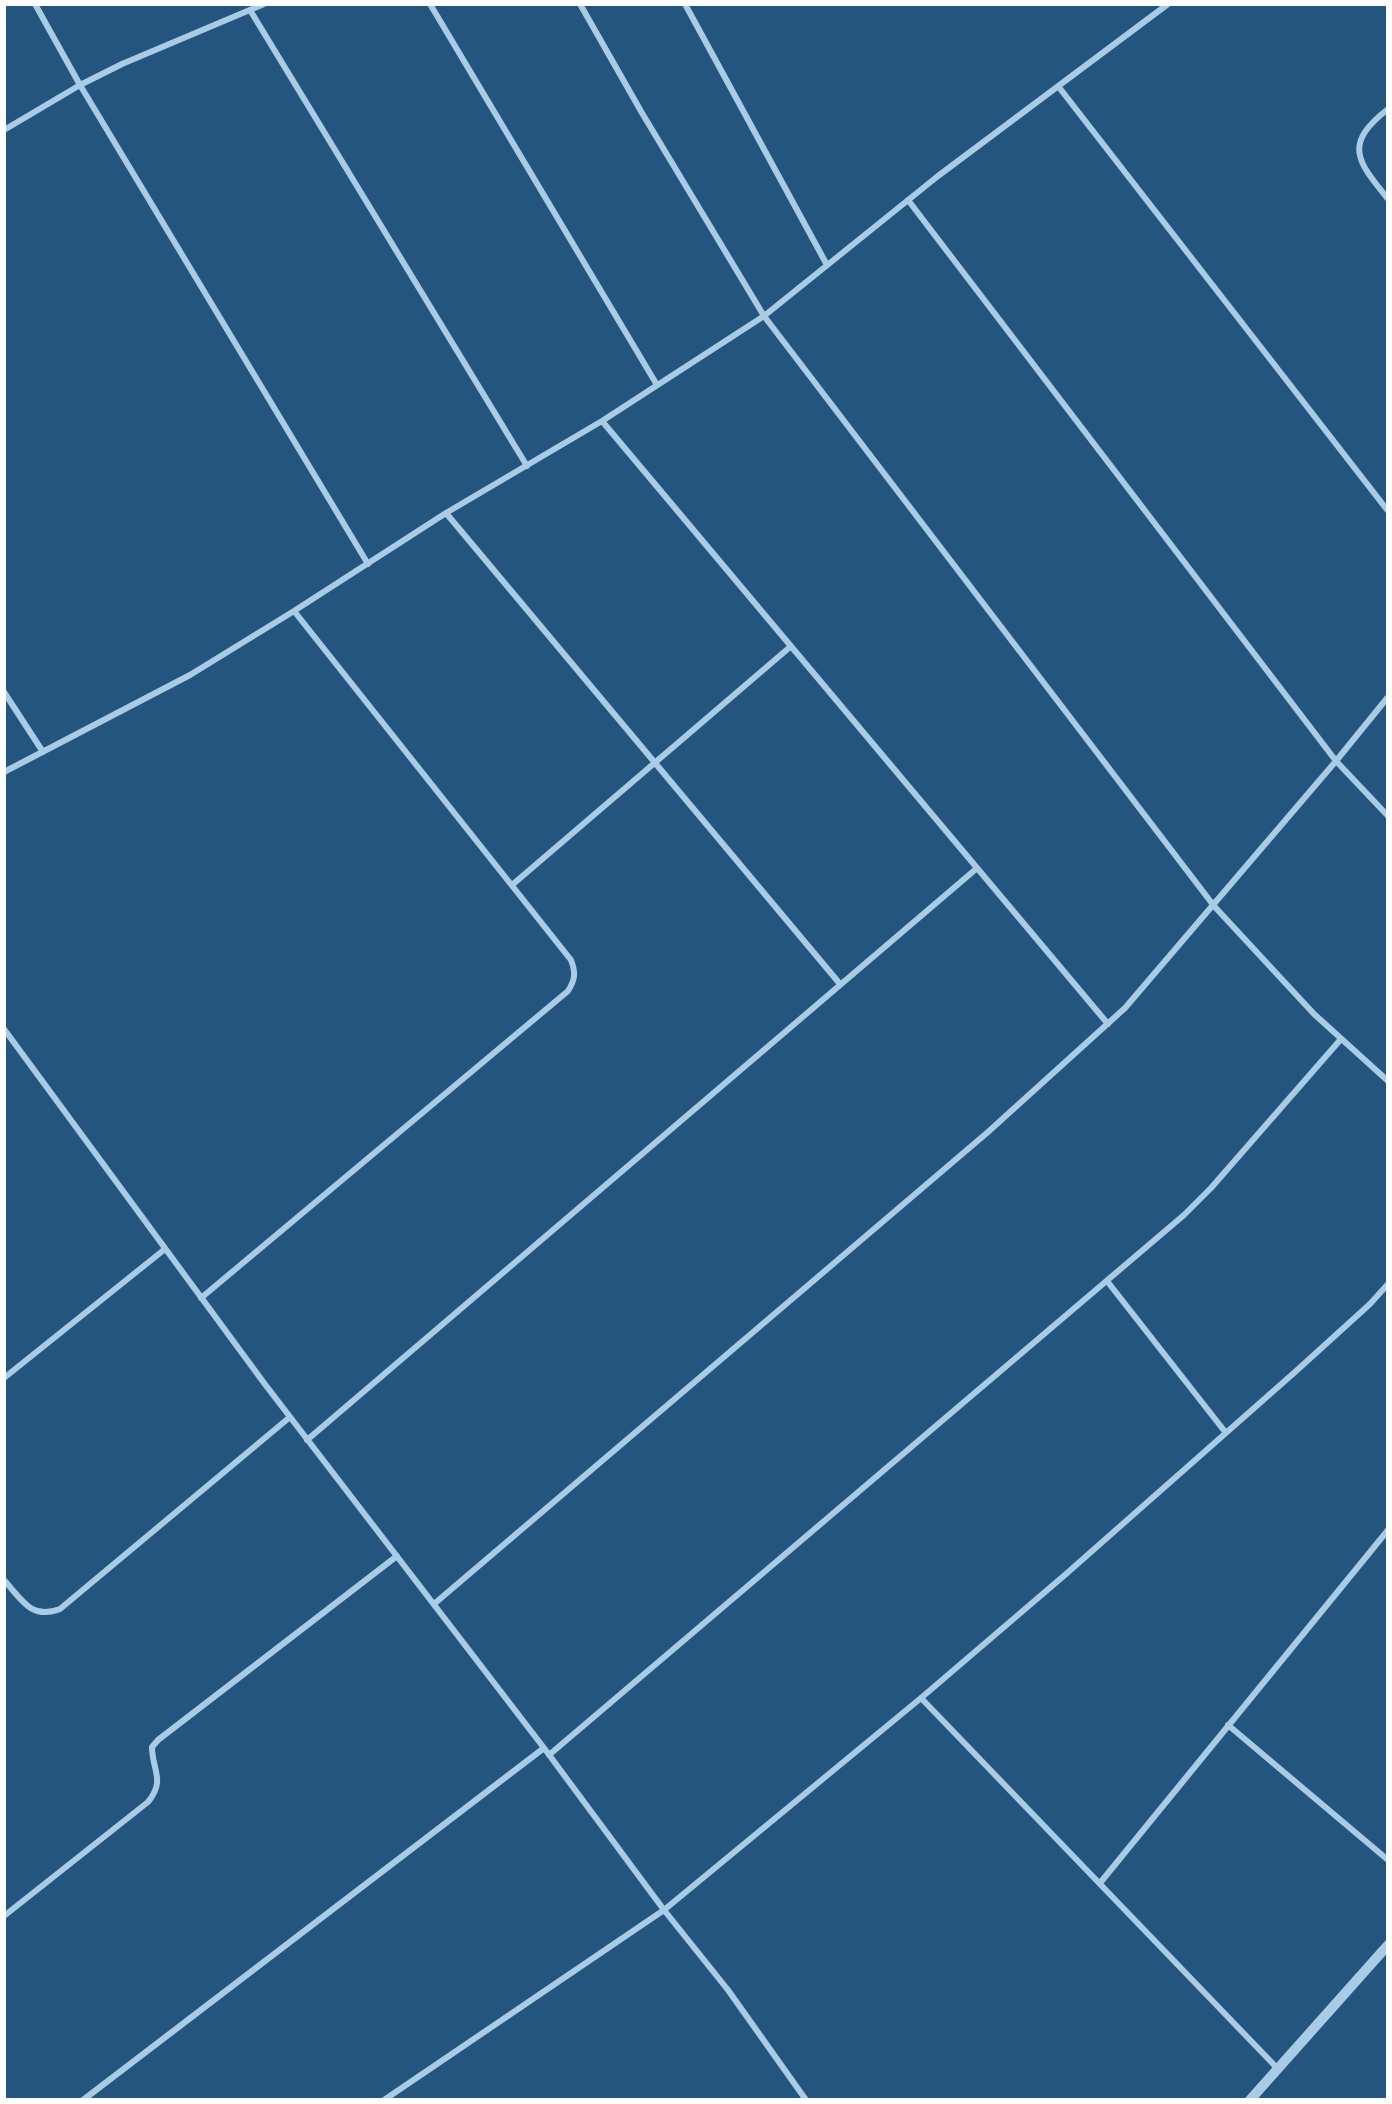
<!DOCTYPE html>
<style>
body{margin:0}
#map{position:relative;width:1392px;height:2104px;overflow:hidden;background:#23557e;font-family:Arial,sans-serif}
canvas{display:block}
.frame{position:absolute;inset:0;border:6px solid #fff;pointer-events:none}
</style>
<div id="map">
<canvas width="1392" height="2104"></canvas>
<div class="frame"></div>
</div>
<script>
const ctx = document.querySelector('canvas').getContext('2d');
ctx.lineJoin = 'round';
function trace(path, color, width, dash) { ctx.strokeStyle = color; ctx.lineWidth = width; ctx.lineCap = dash ? 'butt' : 'round'; ctx.setLineDash(dash || []); ctx.stroke(path); }
const minor = new Path2D(`
 M 35,4 L 80,85 L 368,564
 M 430,4 L 657,385
 M 580,4 L 642,113 L 764,316 L 1214,906 L 1314,1014 L 1388,1081
 M 685,4 L 827,265
 M 250,10 L 527,466
 M 1058,86 L 1388,511
 M 1388,109 C 1343,144 1357,161 1388,199
 M 4,130 L 80,85 L 122,64 L 264,4
 M 908,200 L 1336,761 L 1388,816
 M 602,421 L 1108,1024
 M 446,513 L 840,984
 M 4,692 L 43,752
 M 4,772 L 190,675 L 294,611 L 446,513 L 602,421 L 764,316 L 938,176 L 1168,4
 M 512,885 L 790,647
 M 4,1029 L 264,1383 L 544,1748 L 664,1910 L 728,1990 L 806,2100
 M 1107,1281 L 1226,1433
 M 201,1298 L 568,991 C 575,980 576,973 571,960 L 294,611
 M 4,1378 L 165,1249
 M 307,1440 L 976,869
 M 4,1580 C 22,1600 31,1620 60,1609 L 290,1417
 M 434,1604 L 988,1132 L 1125,1008 L 1336,761 L 1388,697
 M 921,1698 L 1278,2069
 M 1228,1725 L 1388,1860
 M 549,1755 L 1184,1215 L 1211,1188 L 1341,1039
 M 1100,1883 L 1388,1530
 M 4,1916 L 148,1802 C 166,1780 152,1770 152,1747 L 158,1740 L 397,1556
 M 83,2100 L 544,1748
 M 384,2100 L 664,1910 L 921,1698 L 1066,1574 L 1295,1372 L 1370,1304 L 1388,1284`);
const tertiary = new Path2D(`
 M 1250,2100 L 1388,1945`);
trace(minor, '#a8cbe6', 6);
trace(tertiary, '#a8cbe6', 10);
</script>
